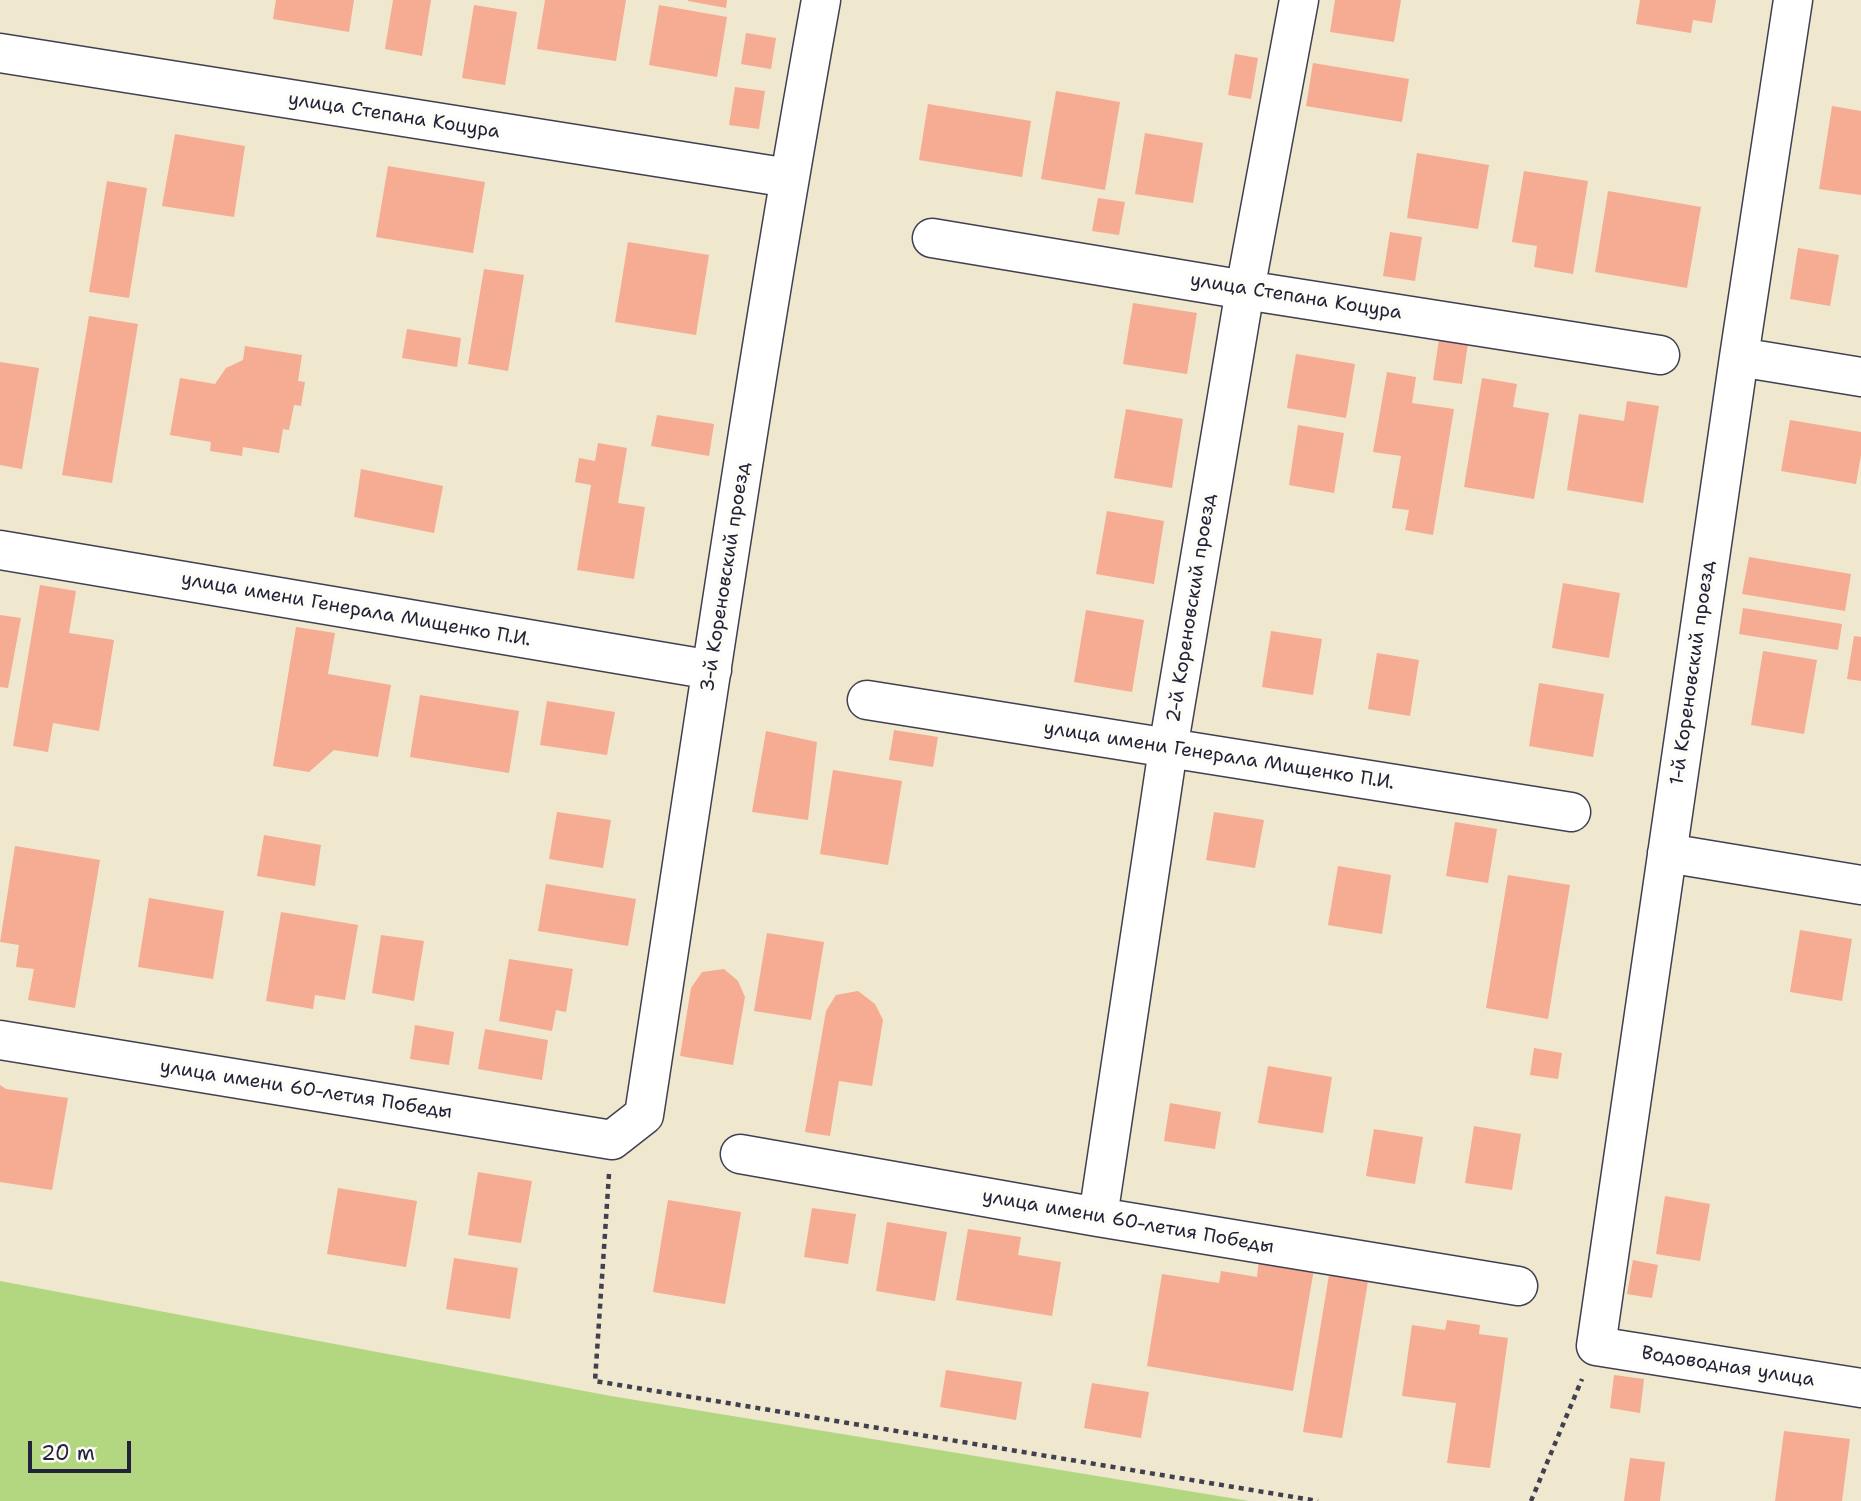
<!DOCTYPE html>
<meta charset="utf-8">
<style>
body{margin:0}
#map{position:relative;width:1861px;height:1501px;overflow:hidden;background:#efe8ce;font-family:"Shantell Sans",sans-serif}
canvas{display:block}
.scale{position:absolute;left:28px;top:1441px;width:103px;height:32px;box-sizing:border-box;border:4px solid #22223b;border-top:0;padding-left:9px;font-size:21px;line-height:24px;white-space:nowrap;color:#22223b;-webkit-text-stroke:5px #fdfcf7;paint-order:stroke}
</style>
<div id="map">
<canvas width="1861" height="1501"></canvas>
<div class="scale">20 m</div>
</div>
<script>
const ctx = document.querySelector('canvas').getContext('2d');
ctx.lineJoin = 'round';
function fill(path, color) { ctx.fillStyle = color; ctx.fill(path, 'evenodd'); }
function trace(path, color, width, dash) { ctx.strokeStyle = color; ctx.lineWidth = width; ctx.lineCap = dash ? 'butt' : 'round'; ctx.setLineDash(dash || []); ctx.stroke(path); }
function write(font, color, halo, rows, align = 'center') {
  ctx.font = font + ' "Shantell Sans",sans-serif'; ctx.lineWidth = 7; ctx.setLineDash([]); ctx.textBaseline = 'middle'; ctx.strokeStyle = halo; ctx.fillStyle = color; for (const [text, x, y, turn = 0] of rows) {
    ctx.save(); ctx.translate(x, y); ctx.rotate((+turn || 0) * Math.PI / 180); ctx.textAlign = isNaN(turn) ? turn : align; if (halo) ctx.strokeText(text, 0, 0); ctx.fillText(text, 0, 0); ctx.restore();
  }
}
const green = new Path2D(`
 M 0,1281 L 611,1396 L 1249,1501 L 0,1501 Z`);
const building = new Path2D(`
 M 276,0 L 354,0 L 349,32 L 273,19 Z
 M 393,0 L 431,0 L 422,56 L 385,49 Z
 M 545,0 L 626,0 L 616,61 L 537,49 Z
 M 688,0 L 727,0 L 726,8 L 688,1 Z
 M 1335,0 L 1401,0 L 1394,42 L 1330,32 Z
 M 1640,0 L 1716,0 L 1712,23 L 1693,20 L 1691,33 L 1636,24 Z
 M 474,5 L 517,12 L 505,85 L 462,78 Z
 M 659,5 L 727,17 L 717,77 L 649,65 Z
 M 746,33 L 776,38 L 771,69 L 741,64 Z
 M 1235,54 L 1258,58 L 1251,99 L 1228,95 Z
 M 1313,63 L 1409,79 L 1402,122 L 1306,106 Z
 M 735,87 L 765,91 L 759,129 L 729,125 Z
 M 1056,91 L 1120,102 L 1105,190 L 1041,179 Z
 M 928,104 L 1031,121 L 1022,177 L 919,160 Z
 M 1832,106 L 1861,111 L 1861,195 L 1819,189 Z
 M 1145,133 L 1203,143 L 1193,203 L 1135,194 Z
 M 175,134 L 245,146 L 234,217 L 162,206 Z
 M 1417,153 L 1489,165 L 1478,229 L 1407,218 Z
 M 388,166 L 485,182 L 473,253 L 376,237 Z
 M 1524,171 L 1588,181 L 1573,274 L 1534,267 L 1537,246 L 1512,242 Z
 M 107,181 L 147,188 L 129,298 L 89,292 Z
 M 1608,191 L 1701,207 L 1687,288 L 1595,272 Z
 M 1098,198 L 1125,202 L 1119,235 L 1092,231 Z
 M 1390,232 L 1422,237 L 1415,281 L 1383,276 Z
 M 628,242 L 709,255 L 696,335 L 615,322 Z
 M 1798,248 L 1839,255 L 1830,306 L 1790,299 Z
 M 484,269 L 524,275 L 508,371 L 468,364 Z
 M 1133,303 L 1197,313 L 1187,374 L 1123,364 Z
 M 89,316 L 138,324 L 112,483 L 62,475 Z
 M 407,329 L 461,338 L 457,367 L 402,358 Z
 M 1439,339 L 1468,343 L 1462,384 L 1433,380 Z
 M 245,346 L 302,355 L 298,381 L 305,382 L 301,406 L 294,405 L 289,430 L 283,429 L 279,453 L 243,447 L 242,456 L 210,451 L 211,442 L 170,435 L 180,378 L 215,384 L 226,368 L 243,360 Z
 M 1296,354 L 1355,364 L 1346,418 L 1287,408 Z
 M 0,362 L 39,368 L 22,469 L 0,465 Z
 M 1387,372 L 1416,377 L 1412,403 L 1454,409 L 1433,535 L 1405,530 L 1409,510 L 1392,508 L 1401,456 L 1373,452 Z
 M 1482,378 L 1517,384 L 1513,407 L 1549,413 L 1534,499 L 1464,487 Z
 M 1627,401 L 1659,406 L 1643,503 L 1567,490 L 1579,414 L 1624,421 Z
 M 1126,409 L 1183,419 L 1172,488 L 1114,478 Z
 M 657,415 L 714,424 L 709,456 L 651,446 Z
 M 1790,420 L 1861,432 L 1861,455 L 1856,484 L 1781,471 Z
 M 1298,425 L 1344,433 L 1334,493 L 1289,485 Z
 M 598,443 L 627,448 L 618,503 L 645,507 L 634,579 L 577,570 L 591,485 L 575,482 L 579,458 L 595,461 Z
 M 361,469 L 443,486 L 434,533 L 354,517 Z
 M 1107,511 L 1164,521 L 1154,584 L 1096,574 Z
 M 1749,557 L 1851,574 L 1845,611 L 1742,594 Z
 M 1563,583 L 1620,593 L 1609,658 L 1552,648 Z
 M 40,585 L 76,591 L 69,633 L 114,640 L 99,731 L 53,723 L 48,752 L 13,746 Z
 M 1743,608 L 1842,624 L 1838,650 L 1739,634 Z
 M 1086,610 L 1144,620 L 1132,692 L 1074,682 Z
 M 0,615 L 21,618 L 8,688 L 0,687 Z
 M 296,627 L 335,633 L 328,674 L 391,685 L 378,757 L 334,750 L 309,772 L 273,766 Z
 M 1271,631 L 1322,639 L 1313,695 L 1262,687 Z
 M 1854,636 L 1861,637 L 1861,681 L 1847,679 Z
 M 1763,651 L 1817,660 L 1804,734 L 1751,725 Z
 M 1377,653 L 1419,660 L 1410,716 L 1368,709 Z
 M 1539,683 L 1604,694 L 1593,757 L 1529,746 Z
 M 420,695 L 519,711 L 509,773 L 410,757 Z
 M 547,701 L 615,712 L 607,755 L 540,745 Z
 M 894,730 L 938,737 L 933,767 L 889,760 Z
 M 766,731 L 817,742 L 808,820 L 752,812 Z
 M 833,770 L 902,781 L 888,865 L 820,854 Z
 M 557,812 L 611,820 L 603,868 L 549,859 Z
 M 1214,812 L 1264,820 L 1255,868 L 1206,860 Z
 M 1455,822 L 1497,829 L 1488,883 L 1446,876 Z
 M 264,835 L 321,845 L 315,886 L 257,876 Z
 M 15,846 L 100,860 L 75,1008 L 28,1000 L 34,969 L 16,967 L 19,945 L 0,942 Z
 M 1338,866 L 1391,875 L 1382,934 L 1328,925 Z
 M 1508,875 L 1570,885 L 1548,1019 L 1486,1008 Z
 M 546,884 L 636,899 L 628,946 L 538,931 Z
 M 149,898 L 224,911 L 213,979 L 138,967 Z
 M 281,912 L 358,925 L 345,1000 L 315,995 L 313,1009 L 266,1001 Z
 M 1800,930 L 1852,939 L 1842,1001 L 1790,992 Z
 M 767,933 L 824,942 L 811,1020 L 754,1011 Z
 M 381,935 L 424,941 L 414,1001 L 372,993 Z
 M 509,959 L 573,969 L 566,1012 L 556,1010 L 552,1031 L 499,1021 Z
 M 724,969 L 738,981 L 745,997 L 733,1065 L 680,1056 L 691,988 L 702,972 Z
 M 858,991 L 875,1004 L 883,1020 L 872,1086 L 839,1081 L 830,1136 L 805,1132 L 826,1011 L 836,995 Z
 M 415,1025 L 454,1032 L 449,1065 L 410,1059 Z
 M 485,1029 L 548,1040 L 542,1080 L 478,1069 Z
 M 1534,1048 L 1562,1053 L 1558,1079 L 1530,1075 Z
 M 1268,1066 L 1332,1077 L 1323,1133 L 1258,1123 Z
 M 0,1085 L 6,1089 L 68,1098 L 52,1190 L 0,1182 Z
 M 1170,1103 L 1221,1112 L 1215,1149 L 1164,1141 Z
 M 1474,1126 L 1521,1134 L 1512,1190 L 1465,1183 Z
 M 1374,1129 L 1423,1137 L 1415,1184 L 1366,1176 Z
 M 478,1172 L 532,1181 L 521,1243 L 468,1235 Z
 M 338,1188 L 417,1201 L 406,1267 L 327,1254 Z
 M 1665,1196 L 1710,1204 L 1700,1261 L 1656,1254 Z
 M 668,1200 L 741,1212 L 725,1304 L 653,1292 Z
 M 812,1208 L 856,1214 L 848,1264 L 804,1257 Z
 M 887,1222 L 947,1232 L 935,1301 L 876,1291 Z
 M 968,1229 L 1021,1237 L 1018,1255 L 1061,1262 L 1052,1316 L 956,1300 Z
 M 454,1258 L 518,1268 L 510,1319 L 446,1309 Z
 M 1259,1260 L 1314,1269 L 1293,1391 L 1147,1366 L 1162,1274 L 1219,1283 L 1221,1271 L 1257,1277 Z
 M 1633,1260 L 1658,1265 L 1652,1298 L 1627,1294 Z
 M 1330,1269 L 1369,1275 L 1342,1438 L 1303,1432 Z
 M 1447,1320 L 1480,1325 L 1479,1334 L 1508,1338 L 1490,1468 L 1447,1463 L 1456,1403 L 1402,1396 L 1412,1325 L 1445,1330 Z
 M 946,1370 L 1022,1382 L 1016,1420 L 940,1407 Z
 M 1614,1375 L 1644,1379 L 1640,1413 L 1610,1408 Z
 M 1092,1383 L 1149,1392 L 1141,1438 L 1084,1428 Z
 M 1784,1431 L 1850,1439 L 1842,1501 L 1775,1501 Z
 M 1630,1458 L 1665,1462 L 1660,1501 L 1624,1501 Z`);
const path = new Path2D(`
 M 609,1174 L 595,1381 L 1318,1501
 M 1531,1501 L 1582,1379`);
const minor = new Path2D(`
 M 1793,0 L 1739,357 L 1596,1346 L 1861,1388
 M 0,53 L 789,178
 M 932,238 L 1245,290 L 1660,355
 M 1739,357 L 1861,377
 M 0,550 L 712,670
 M 867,700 L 1571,812
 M 1667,853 L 1861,885
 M 0,1040 L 612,1140 L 644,1115 C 701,743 754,370 821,0
 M 740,1154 L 1098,1217 L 1518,1286
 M 1098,1217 L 1168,749 L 1245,290 L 1299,0`);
const streetNames = [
 ["улица Степана Коцура",394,116,9],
 ["улица Степана Коцура",1296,297,9],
 ["3-й Кореновский проезд",726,577,-81],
 ["2-й Кореновский проезд",1192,608,-81],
 ["улица имени Генерала Мищенко П.И.",356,610,10],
 ["1-й Кореновский проезд",1693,673,-82],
 ["улица имени Генерала Мищенко П.И.",1219,756,9],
 ["улица имени 60-летия Победы",306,1090,9],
 ["улица имени 60-летия Победы",1128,1222,10],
 ["Водоводная улица",1728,1367,9]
];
fill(green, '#b3d780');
fill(building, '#f6ab93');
trace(minor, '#414051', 41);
trace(path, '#414051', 4.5, [5, 5]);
trace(minor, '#fff', 38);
write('19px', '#22223b', '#fdfcf7', streetNames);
</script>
